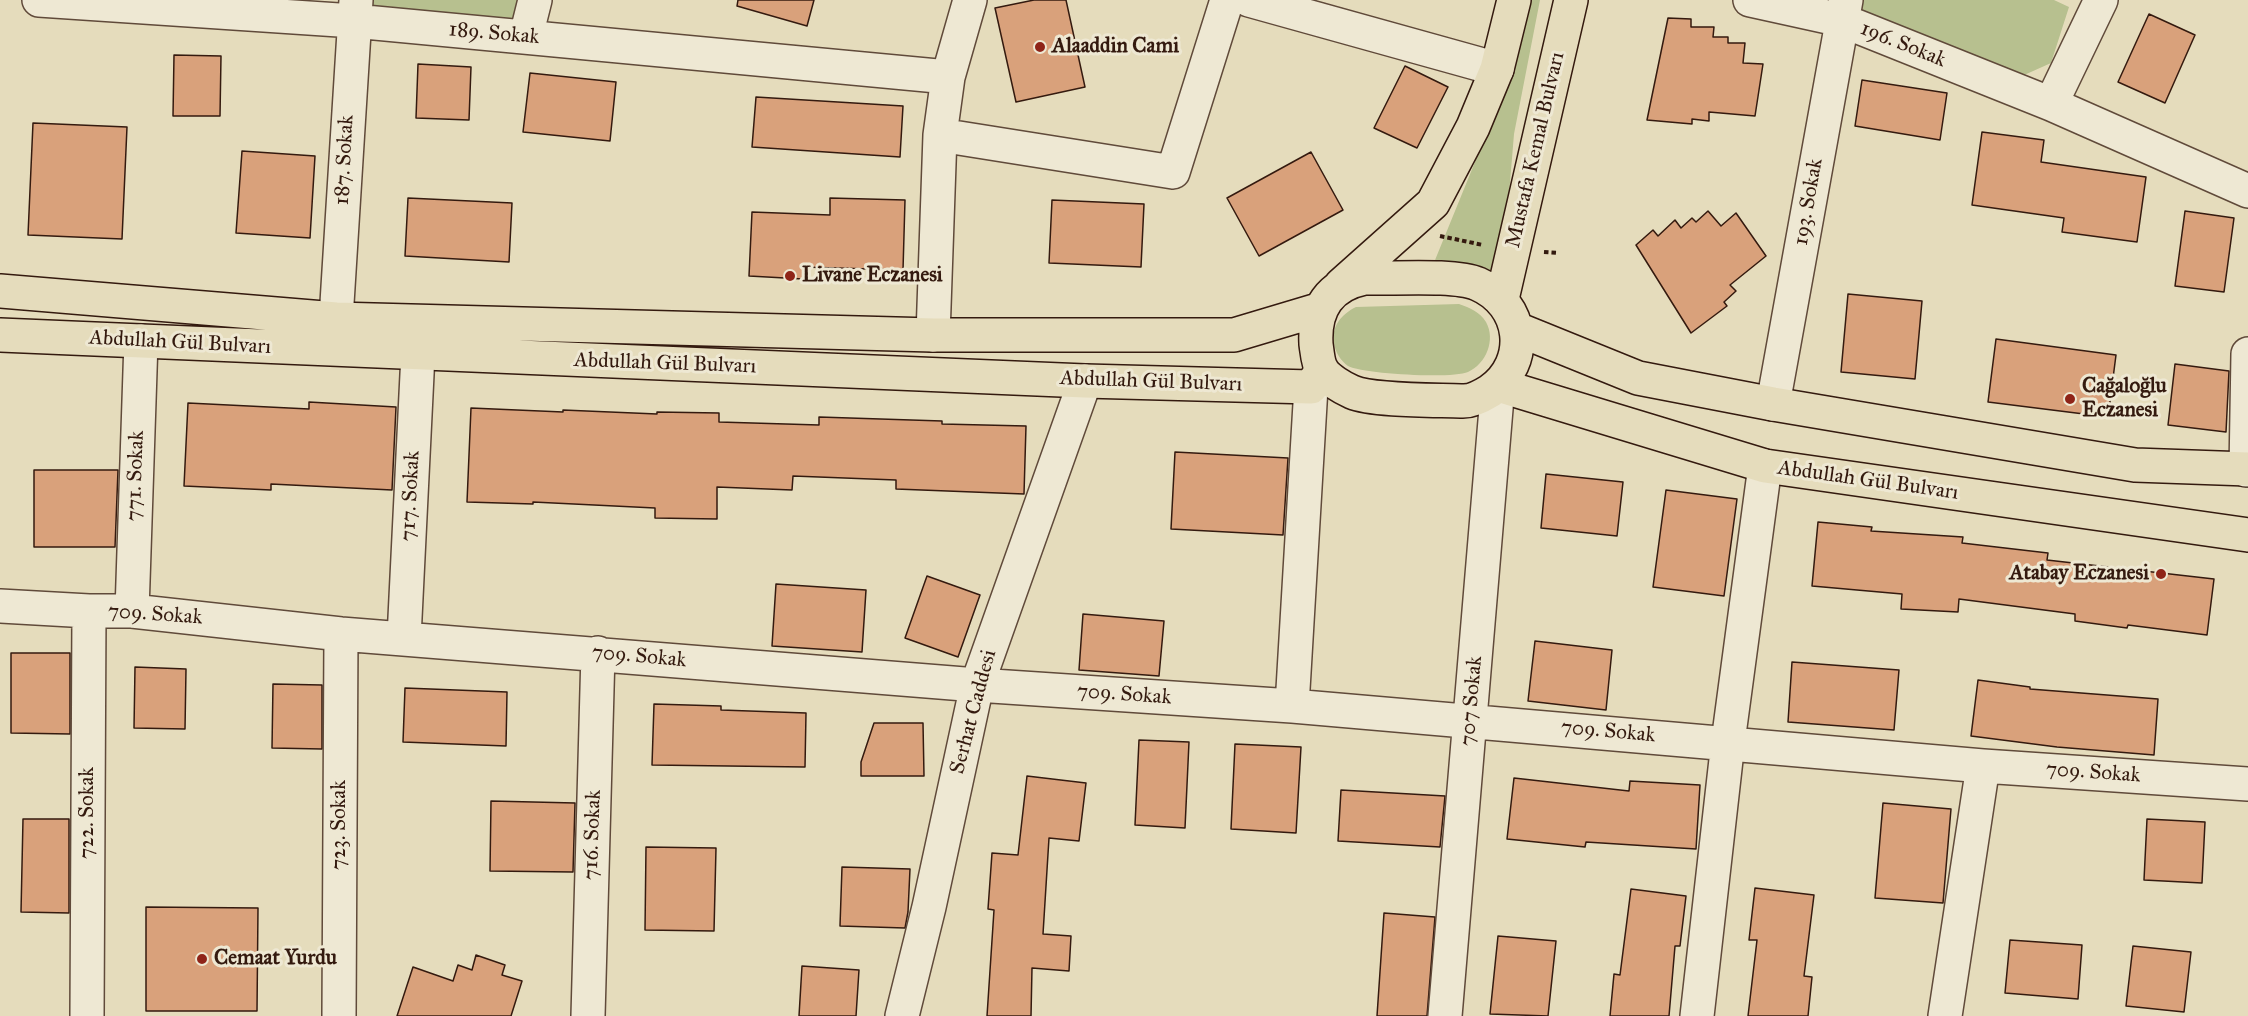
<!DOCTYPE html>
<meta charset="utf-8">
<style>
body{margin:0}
canvas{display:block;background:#e5dcbc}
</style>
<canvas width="2248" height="1016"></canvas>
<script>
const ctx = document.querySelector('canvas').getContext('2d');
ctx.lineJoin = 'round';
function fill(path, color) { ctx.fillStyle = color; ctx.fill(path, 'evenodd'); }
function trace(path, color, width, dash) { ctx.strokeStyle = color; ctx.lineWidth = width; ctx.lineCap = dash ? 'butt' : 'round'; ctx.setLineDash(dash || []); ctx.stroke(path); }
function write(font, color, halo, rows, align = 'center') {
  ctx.font = font + ' "IM FELL Great Primer",serif'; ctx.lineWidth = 6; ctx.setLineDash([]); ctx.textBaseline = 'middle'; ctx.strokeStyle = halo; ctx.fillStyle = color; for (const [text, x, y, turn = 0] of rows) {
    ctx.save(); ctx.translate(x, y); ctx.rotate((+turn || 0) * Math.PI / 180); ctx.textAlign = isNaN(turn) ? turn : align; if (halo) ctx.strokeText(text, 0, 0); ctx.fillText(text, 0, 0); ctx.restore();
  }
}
const green = new Path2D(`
 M 356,0 L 535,0 L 526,36 L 354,21 Z
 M 1520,0 L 1540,0 L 1514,134 L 1502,279 L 1433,265 L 1497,108 Z
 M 1861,0 L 2054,0 L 2069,7 L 2051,63 L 2022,76 L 1860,13 Z
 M 1459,304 C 1470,308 1480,312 1486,322 C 1496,340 1486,364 1468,372 C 1452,379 1363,374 1348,366 C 1341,361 1335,352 1334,343 C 1331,326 1342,314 1356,307 Z`);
const building = new Path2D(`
 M 738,0 L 814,0 L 807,26 L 737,6 Z
 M 1034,0 L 1066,0 L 1085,87 L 1016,102 L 995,8 Z
 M 2149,14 L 2195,35 L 2165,103 L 2118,82 Z
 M 1668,18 L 1691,19 L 1691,27 L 1714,27 L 1713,37 L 1728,37 L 1728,43 L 1745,43 L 1743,63 L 1763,64 L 1755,116 L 1709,112 L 1709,121 L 1692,119 L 1692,124 L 1647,120 Z
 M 174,55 L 221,56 L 220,116 L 173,116 Z
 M 418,64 L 471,67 L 469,120 L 416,118 Z
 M 1405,66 L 1448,87 L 1417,148 L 1374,128 Z
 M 530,73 L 616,82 L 610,141 L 523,132 Z
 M 1862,80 L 1947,93 L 1940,140 L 1855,126 Z
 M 756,97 L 903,106 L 900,157 L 752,147 Z
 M 33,123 L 127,127 L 122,239 L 28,235 Z
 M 1982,132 L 2044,140 L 2041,162 L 2146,177 L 2137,242 L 2062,232 L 2064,218 L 1972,205 Z
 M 242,151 L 315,156 L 310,238 L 236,233 Z
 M 1311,152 L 1343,210 L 1259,256 L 1227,198 Z
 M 408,198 L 512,203 L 509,262 L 405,256 Z
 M 830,198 L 905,200 L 903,270 L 803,267 L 803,279 L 749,276 L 752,212 L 830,215 Z
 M 1052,200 L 1144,204 L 1141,267 L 1049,263 Z
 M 1708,211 L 1721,226 L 1736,213 L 1766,256 L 1730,285 L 1736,291 L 1724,302 L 1727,306 L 1691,333 L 1636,245 L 1653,230 L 1658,236 L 1675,220 L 1681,228 L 1692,218 L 1696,222 Z
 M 2185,211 L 2234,218 L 2224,292 L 2175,286 Z
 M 1848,294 L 1922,301 L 1915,379 L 1841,372 Z
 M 1996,339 L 2116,355 L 2108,417 L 1988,402 Z
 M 2175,364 L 2229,371 L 2226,432 L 2168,425 Z
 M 309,402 L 396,407 L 392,490 L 271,484 L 271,490 L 184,486 L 188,403 L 309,409 Z
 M 471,408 L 563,412 L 563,410 L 657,414 L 657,412 L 719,413 L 719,422 L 819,425 L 819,417 L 942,421 L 942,424 L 1026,426 L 1024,494 L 896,489 L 896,480 L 793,476 L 792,490 L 717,487 L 717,519 L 655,518 L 655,508 L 533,502 L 533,504 L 467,502 Z
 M 1175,452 L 1288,458 L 1283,535 L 1171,529 Z
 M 34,470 L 118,470 L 115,547 L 34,547 Z
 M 1546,474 L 1623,482 L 1617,536 L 1541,528 Z
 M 1666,490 L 1737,499 L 1724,596 L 1653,587 Z
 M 1818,522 L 1872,527 L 1871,531 L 1963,537 L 1962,543 L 2048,553 L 2047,560 L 2214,579 L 2207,635 L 2128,625 L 2127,628 L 2075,621 L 2075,614 L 1959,599 L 1958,612 L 1901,609 L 1902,594 L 1812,586 Z
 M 927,576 L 980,595 L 958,657 L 905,638 Z
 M 776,584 L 866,590 L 862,652 L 772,646 Z
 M 1083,614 L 1164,621 L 1159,676 L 1079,670 Z
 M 1535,641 L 1612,650 L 1606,710 L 1528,701 Z
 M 11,653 L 70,653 L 70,734 L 11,733 Z
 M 1792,662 L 1899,670 L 1894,730 L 1788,722 Z
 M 135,667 L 186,669 L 185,729 L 134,728 Z
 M 1978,680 L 2030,687 L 2030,689 L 2158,699 L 2154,755 L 2057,747 L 1971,736 Z
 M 273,684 L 322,685 L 322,749 L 272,748 Z
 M 405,688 L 507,692 L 506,746 L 403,742 Z
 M 654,704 L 721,706 L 721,710 L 806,713 L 805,767 L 652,765 Z
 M 874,723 L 923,723 L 924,776 L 861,776 L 861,762 Z
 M 1139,740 L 1189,742 L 1185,828 L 1135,825 Z
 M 1235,744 L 1301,747 L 1296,833 L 1231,829 Z
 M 1027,776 L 1086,783 L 1079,841 L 1049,838 L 1043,934 L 1071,936 L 1069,971 L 1032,968 L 1031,1016 L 987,1016 L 994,910 L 988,909 L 992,853 L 1018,855 Z
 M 1514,778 L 1629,791 L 1630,781 L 1700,785 L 1696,849 L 1586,842 L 1585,847 L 1507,839 Z
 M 1341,790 L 1445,796 L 1440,847 L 1338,841 Z
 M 491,801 L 575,803 L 573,872 L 490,871 Z
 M 1883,803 L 1951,809 L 1943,903 L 1875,898 Z
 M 23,819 L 69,819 L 69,913 L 21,912 Z
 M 2147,819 L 2205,822 L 2202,883 L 2144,880 Z
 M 646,847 L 716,848 L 714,931 L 645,930 Z
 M 842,867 L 910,869 L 908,912 L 905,928 L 840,926 Z
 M 1755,888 L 1814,895 L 1804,976 L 1812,977 L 1808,1016 L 1748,1016 L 1757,940 L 1749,940 Z
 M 1631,889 L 1686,896 L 1680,946 L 1675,946 L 1669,1016 L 1610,1016 L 1614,974 L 1620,975 Z
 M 146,907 L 258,908 L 257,1011 L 146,1011 Z
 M 1384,913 L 1435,917 L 1427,1016 L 1377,1016 Z
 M 1498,936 L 1556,941 L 1548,1016 L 1490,1014 Z
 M 2010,940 L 2082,945 L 2078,999 L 2005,993 Z
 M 2133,946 L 2191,952 L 2184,1012 L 2126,1006 Z
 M 476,955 L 505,965 L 502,975 L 522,981 L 511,1016 L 397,1016 L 413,967 L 453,981 L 458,965 L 472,970 Z
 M 802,966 L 859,970 L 856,1016 L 799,1016 Z`);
const path = new Path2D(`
 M 1440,236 L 1483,245
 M 1544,252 L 1558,253`);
const minor = new Path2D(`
 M 39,0 L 354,21 L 948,77
 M 1249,0 L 1497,69
 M 1750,0 L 1841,20 L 2051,104 L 2248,191
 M 526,36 L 535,0
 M 2051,104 L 2101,0
 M 940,135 L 1173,172 L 1227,0
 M 336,319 L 356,0
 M 933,335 L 940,135 L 948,77 L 970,0
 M 1773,404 L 1846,0
 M 2246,470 L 2248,354
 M 0,606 L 89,611 L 132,611 L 341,634 L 977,685 L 1292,706 L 1983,766 L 2248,784
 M 132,611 L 141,341
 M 404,638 L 418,354
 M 1292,706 L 1311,387
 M 87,1016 L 89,611
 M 339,1016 L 341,634
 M 588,1016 L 598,653
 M 902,1016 L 929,907 L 977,685 L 1085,381
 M 1445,1016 L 1498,385
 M 1697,1016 L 1728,742 L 1765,466
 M 1945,1016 L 1983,766`);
const major = new Path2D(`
 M 1364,278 C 1392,279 1455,274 1478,284 C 1524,304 1531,362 1490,391 C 1482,396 1471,402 1461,401 C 1434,400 1374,401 1352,392 C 1343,388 1327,379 1322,370 C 1318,364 1317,351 1316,344 C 1314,308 1330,285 1364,278 Z
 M 1341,285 L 1433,203 L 1473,127 L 1497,69 L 1514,0
 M 0,291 L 336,319 L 933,335 L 1234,335 L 1321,309
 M 1502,299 L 1571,0
 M 1517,329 L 1638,378 L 1773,404 L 2135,465 L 2248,469
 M 0,335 L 1085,381 L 1311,387 L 1322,370
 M 1498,385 L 1765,466 L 2248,535`);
const markers = [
 [1040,47,6,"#8f2418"],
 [790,276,6,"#8f2418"],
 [2070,399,6,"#8f2418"],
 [2161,574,6,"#8f2418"],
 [202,959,6,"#8f2418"]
];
const streetNames = [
 ["189. Sokak",494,34,5],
 ["196. Sokak",1903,45,22],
 ["Mustafa Kemal Bulvarı",1536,150,-77],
 ["187. Sokak",345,160,-87],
 ["193. Sokak",1809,202,-80],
 ["Abdullah Gül Bulvarı",180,343,3],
 ["Abdullah Gül Bulvarı",665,364,2],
 ["Abdullah Gül Bulvarı",1151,382,2],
 ["771. Sokak",136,476,-88],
 ["Abdullah Gül Bulvarı",1868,481,8],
 ["717. Sokak",411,496,-87],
 ["709. Sokak",155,615,4],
 ["709. Sokak",639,657,5],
 ["709. Sokak",1124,695,4],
 ["707 Sokak",1472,701,-85],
 ["Serhat Caddesi",974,712,-75],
 ["709. Sokak",1608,732,5],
 ["709. Sokak",2093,773,4],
 ["722. Sokak",88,813,-90],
 ["723. Sokak",340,825,-90],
 ["716. Sokak",593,835,-88]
];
const poiNames = [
 ["Alaaddin Cami",1052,47],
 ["Livane Eczanesi",802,276],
 ["Cağaloğlu",2082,387],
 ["Eczanesi",2082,411],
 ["Atabay Eczanesi",2149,574,"right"],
 ["Cemaat Yurdu",214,959]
];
fill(green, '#b7c08f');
fill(building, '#d9a17b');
trace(building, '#341a0f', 1.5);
trace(minor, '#604a3a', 36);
trace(major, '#341a0f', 36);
trace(path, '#341a0f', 4, [4.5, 3]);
trace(minor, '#eee8d3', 33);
trace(major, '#e5dcbc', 33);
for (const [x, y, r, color] of markers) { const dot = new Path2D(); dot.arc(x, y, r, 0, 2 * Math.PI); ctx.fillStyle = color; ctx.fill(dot); trace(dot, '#eee8d3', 2); }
write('21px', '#341a0f', '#eee8d3', streetNames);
write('bold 21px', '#341a0f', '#eee8d3', poiNames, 'left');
</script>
